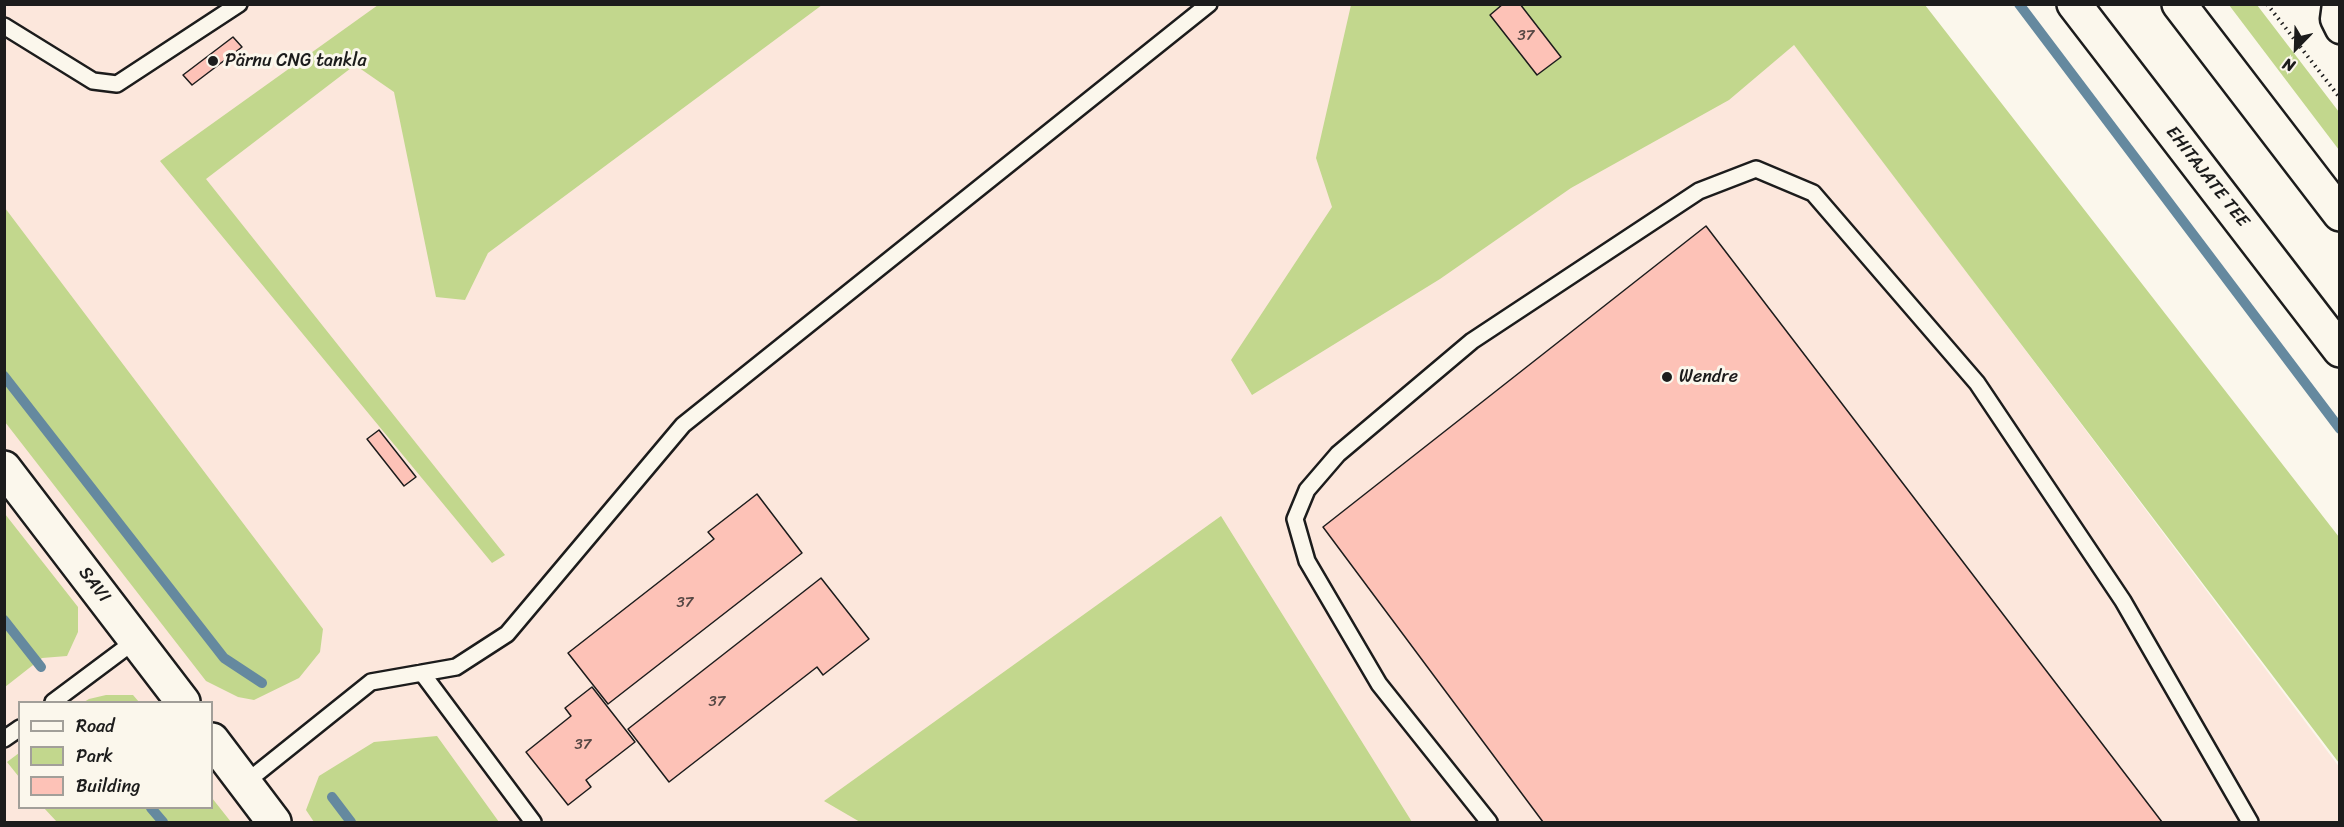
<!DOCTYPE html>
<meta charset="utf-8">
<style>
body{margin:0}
#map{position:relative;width:2344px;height:827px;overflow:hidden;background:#fbf7ec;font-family:Sriracha,sans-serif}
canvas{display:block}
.frame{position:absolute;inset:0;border:6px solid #1c1c1c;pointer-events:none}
.legend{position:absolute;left:18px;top:701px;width:195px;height:108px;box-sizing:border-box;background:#fbf7ec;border:2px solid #a29f99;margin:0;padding:8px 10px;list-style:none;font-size:18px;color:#1c1c1c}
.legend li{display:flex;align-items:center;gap:12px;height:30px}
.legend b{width:30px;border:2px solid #a29f99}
.north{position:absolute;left:2266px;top:18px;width:60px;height:60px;-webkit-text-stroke:4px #fbf7ec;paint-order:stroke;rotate:203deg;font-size:16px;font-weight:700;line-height:24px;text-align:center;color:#1c1c1c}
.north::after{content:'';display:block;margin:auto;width:21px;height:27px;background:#1c1c1c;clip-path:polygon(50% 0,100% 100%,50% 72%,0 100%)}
</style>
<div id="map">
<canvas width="2344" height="827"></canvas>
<div class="frame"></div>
<ul class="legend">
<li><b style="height:8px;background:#fbf7ec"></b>Road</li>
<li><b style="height:16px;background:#c2d78d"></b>Park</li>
<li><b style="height:16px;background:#fdc2b7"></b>Building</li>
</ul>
<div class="north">N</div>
</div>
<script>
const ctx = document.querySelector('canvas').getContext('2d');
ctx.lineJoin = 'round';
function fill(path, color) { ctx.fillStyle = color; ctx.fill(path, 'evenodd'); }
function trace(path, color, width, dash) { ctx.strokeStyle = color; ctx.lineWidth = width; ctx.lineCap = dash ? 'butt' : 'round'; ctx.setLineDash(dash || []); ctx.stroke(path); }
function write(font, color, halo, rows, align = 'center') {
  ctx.font = font + ' Sriracha,sans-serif'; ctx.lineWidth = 6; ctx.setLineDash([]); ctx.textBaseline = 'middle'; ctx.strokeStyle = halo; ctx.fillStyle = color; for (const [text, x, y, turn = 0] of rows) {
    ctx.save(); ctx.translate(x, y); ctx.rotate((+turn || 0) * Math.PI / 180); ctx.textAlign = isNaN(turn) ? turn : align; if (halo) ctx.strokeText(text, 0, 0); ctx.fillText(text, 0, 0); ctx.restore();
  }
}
const built = new Path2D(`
 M 5,4 L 1762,5 L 1822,80 L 2340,768 L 2339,822 L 5,822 ZM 20,702 L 212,702 L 212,808 L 20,808 Z`);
const green = new Path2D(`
 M 378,5 L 822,5 L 488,253 L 465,300 L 436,297 L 394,92 L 355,65 L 206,179 L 505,555 L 492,563 L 160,161 Z
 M 1351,5 L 1925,5 L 2339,537 L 2339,763 L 1794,45 L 1729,100 L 1571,188 L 1440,279 L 1252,395 L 1231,360 L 1332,207 L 1316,158 Z
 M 2229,5 L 2257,5 L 2339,112 L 2339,150 Z
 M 5,208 L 323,629 L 320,652 L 299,678 L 254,700 L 238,697 L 206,681 L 5,422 Z
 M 5,514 L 78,607 L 78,632 L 67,656 L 42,658 L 5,687 Z
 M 1221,516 L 1412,822 L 860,822 L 824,801 Z
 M 106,695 L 133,695 L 139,702 L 84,702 L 89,699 Z
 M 437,736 L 499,822 L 314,822 L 306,810 L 319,776 L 374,742 Z
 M 19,753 L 19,777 L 7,762 Z
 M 212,798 L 231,822 L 57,822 L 44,808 L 212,808 Z`);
const stream = new Path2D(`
 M 2019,4 L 2340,429
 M 4,376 L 224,658 L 262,683
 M 4,620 L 41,667
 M 332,797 L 351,822
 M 151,808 L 163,822`);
const building = new Path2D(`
 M 1503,4 L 1520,4 L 1561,57 L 1537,75 L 1490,15 Z
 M 233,37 L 242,47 L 192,85 L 183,75 Z
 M 1706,226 L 2162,822 L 1543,822 L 1323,527 Z
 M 379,430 L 416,477 L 404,486 L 367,439 Z
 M 757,494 L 802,553 L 608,704 L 568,653 L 714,539 L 708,532 Z
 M 821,578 L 869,639 L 823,675 L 817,667 L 669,782 L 628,729 Z
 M 592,687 L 635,742 L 586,780 L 591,787 L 568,805 L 526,752 L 571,716 L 565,708 Z`);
const path = new Path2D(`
 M 2267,4 L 2340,98`);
const service = new Path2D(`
 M 4,26 L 93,81 L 117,84 L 239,4
 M 422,673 L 533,822
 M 53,702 L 136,640
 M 4,739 L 20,728
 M 245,783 L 371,682 L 456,667 L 507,634 L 683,425 L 1209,4
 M 1489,822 L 1379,684 L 1307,561 L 1295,519 L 1307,490 L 1338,454 L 1472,341 L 1699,191 L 1756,169 L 1813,193 L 1977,383 L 2123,601 L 2250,822`);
const minor = new Path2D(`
 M 2337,4 L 2335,19 L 2340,29`);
const tertiary = new Path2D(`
 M 4,468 L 183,702
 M 212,740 L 274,822`);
const trunk = new Path2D(`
 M 2074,4 L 2340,350
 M 2179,4 L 2340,214`);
const markers = [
 [213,61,6,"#1c1c1c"],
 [1667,377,6,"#1c1c1c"]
];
const numberNames = [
 ["37",1526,36],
 ["37",685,603],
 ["37",717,702],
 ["37",583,745]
];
const poiNames = [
 ["Pärnu CNG tankla",225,61],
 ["Wendre",1679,377]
];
const streetNames = [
 ["EHITAJATE TEE",2207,177,52],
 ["SAVI",94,585,53]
];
fill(built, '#fce7dc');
fill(green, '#c2d78d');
trace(stream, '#65899f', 10);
fill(building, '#fdc2b7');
trace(building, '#1c1c1c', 1.5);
trace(service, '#1c1c1c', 20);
trace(minor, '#1c1c1c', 33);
trace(tertiary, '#1c1c1c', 38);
trace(trunk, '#1c1c1c', 38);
trace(path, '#1c1c1c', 4, [1.5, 4.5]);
trace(service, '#fbf7ec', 15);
trace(minor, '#fbf7ec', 28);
trace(tertiary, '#fbf7ec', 33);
trace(trunk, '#fbf7ec', 33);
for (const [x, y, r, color] of markers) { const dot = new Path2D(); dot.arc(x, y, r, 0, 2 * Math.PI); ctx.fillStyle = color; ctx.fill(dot); trace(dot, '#fbf7ec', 2); }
write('15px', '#544643', null, numberNames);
write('18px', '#1c1c1c', '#fbf7ec', poiNames, 'left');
write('18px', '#1c1c1c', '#fbf7ec', streetNames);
</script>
